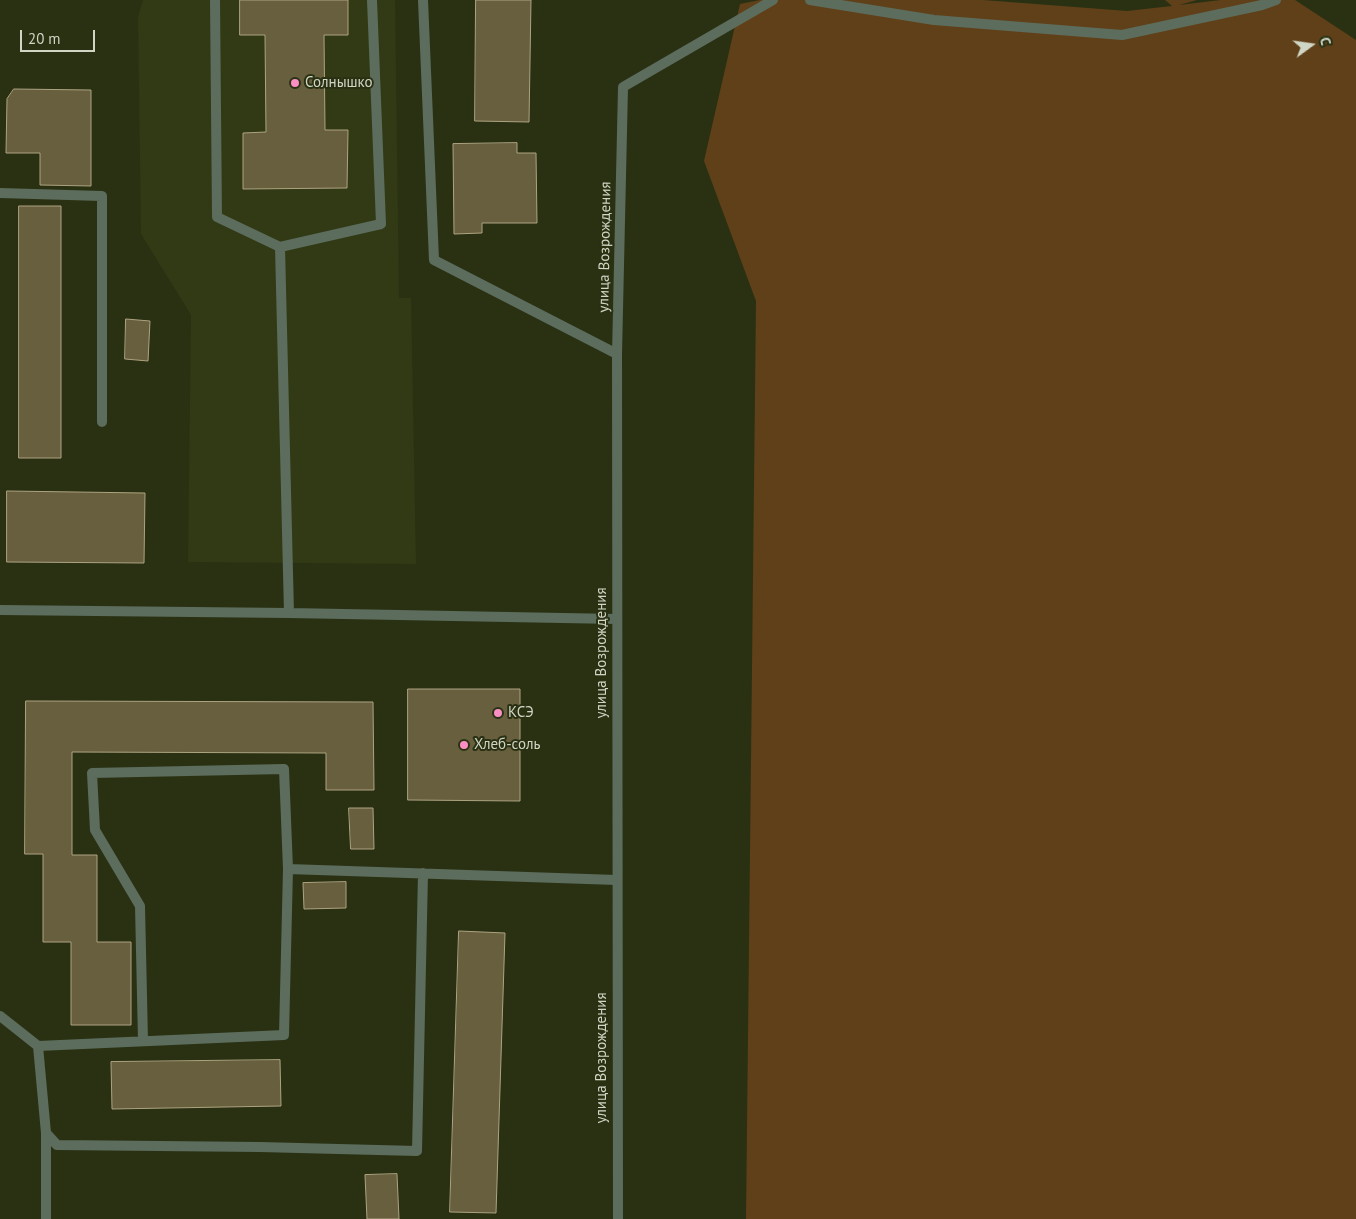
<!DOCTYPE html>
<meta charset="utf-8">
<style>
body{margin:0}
#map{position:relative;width:1356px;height:1219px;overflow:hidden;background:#2a3113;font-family:"PT Sans",sans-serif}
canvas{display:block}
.north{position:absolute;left:1286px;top:20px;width:50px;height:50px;-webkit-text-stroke:4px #2a3113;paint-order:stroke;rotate:76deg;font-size:14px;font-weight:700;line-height:20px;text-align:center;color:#d0d6c4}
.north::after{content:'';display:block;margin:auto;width:18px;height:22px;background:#d0d6c4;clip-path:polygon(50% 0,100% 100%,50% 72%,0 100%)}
.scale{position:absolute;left:20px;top:30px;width:75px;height:22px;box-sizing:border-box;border:2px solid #d0d6c4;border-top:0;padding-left:6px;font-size:15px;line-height:18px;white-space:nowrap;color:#d0d6c4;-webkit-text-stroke:4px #2a3113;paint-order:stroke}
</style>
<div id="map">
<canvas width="1356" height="1219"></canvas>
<div class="north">С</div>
<div class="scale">20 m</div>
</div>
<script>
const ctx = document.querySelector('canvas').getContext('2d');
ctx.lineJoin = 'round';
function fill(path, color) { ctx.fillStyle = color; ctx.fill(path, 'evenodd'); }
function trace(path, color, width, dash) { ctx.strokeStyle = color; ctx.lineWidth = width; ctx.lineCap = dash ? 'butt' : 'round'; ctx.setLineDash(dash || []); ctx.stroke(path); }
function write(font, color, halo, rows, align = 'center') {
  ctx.font = font + ' "PT Sans",sans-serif'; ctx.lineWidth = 4; ctx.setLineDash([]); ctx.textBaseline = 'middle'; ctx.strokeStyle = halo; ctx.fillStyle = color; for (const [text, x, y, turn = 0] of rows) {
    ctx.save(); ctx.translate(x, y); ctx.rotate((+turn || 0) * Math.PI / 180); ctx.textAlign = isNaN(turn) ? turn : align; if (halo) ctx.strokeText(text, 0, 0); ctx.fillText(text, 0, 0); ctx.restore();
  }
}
const built = new Path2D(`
 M 143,0 L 395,0 L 399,298 L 411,298 L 416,564 L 188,562 L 191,315 L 141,234 L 138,17 Z`);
const green = new Path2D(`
 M 760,0 L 983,0 L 1127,11 L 1172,6 L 1165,0 L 1197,0 L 1179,5 L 1221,0 L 1295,0 L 1356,40 L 1356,1219 L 746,1219 L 756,301 L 704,161 L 740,4 Z`);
const building = new Path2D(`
 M 240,0 L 348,0 L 348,35 L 324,35 L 325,130 L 348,130 L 347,188 L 243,189 L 243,133 L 266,132 L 265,35 L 240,35 Z
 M 476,0 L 531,0 L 529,122 L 475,121 Z
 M 14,89 L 91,90 L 91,186 L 40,185 L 40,153 L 6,153 L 7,99 Z
 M 517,143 L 517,153 L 536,153 L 537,223 L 482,223 L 482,233 L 454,234 L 453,144 Z
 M 19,206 L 61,206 L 61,458 L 19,458 Z
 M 126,319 L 150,321 L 148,361 L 125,359 Z
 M 7,491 L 145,493 L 144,563 L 7,562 Z
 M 408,689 L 520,689 L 520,801 L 408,800 Z
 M 26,701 L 373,702 L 374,790 L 326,790 L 326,753 L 72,752 L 72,855 L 97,855 L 97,942 L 131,942 L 131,1025 L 71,1025 L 71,942 L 43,942 L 43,854 L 25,854 Z
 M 349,808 L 373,808 L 374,849 L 351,849 Z
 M 346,882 L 346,908 L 304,909 L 303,883 Z
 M 459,931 L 505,933 L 496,1213 L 450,1212 Z
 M 280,1060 L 281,1106 L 112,1109 L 111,1062 Z
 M 397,1174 L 399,1219 L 367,1219 L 365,1175 Z`);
const service = new Path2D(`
 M 215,0 L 217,217 L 280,247 L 289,613
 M 423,0 L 434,260 L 617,354
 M 0,193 L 102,196 L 102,422
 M 280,247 L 381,224 L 372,0
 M 0,610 L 289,613 L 617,619
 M 143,1041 L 140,906 L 95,830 L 92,773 L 284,769 L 288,869
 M 38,1046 L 284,1035 L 288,869 L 617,880
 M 46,1133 L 57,1145 L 260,1147 L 417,1151 L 423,873`);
const minor = new Path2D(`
 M 0,1016 L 38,1046 L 46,1133 L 46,1219`);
const tertiary = new Path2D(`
 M 810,0 L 934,20 L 1122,35 L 1262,5 L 1276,0
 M 618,1219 L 617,354 L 623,87 L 773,0`);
const markers = [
 [295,83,5,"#fb8fc3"],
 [498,713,5,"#fb8fc3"],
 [464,745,5,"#fb8fc3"]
];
const poiNames = [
 ["Солнышко",305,83],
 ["КСЭ",508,713],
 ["Хлеб-соль",474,745]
];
const streetNames = [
 ["улица Возрождения",605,247,-89],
 ["улица Возрождения",602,653,-90],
 ["улица Возрождения",602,1058,-90]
];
fill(built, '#313a14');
fill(green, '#604019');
fill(building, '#685f3e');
trace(building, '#ada381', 1);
trace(service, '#5c6d5d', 10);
trace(minor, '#5c6d5d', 10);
trace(tertiary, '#5c6d5d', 10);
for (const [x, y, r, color] of markers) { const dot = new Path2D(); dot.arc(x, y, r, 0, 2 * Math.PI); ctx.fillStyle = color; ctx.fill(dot); trace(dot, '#2a3113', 2); }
write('15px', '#d0d6c4', '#2a3113', poiNames, 'left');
write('15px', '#d0d6c4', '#2a3113', streetNames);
</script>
